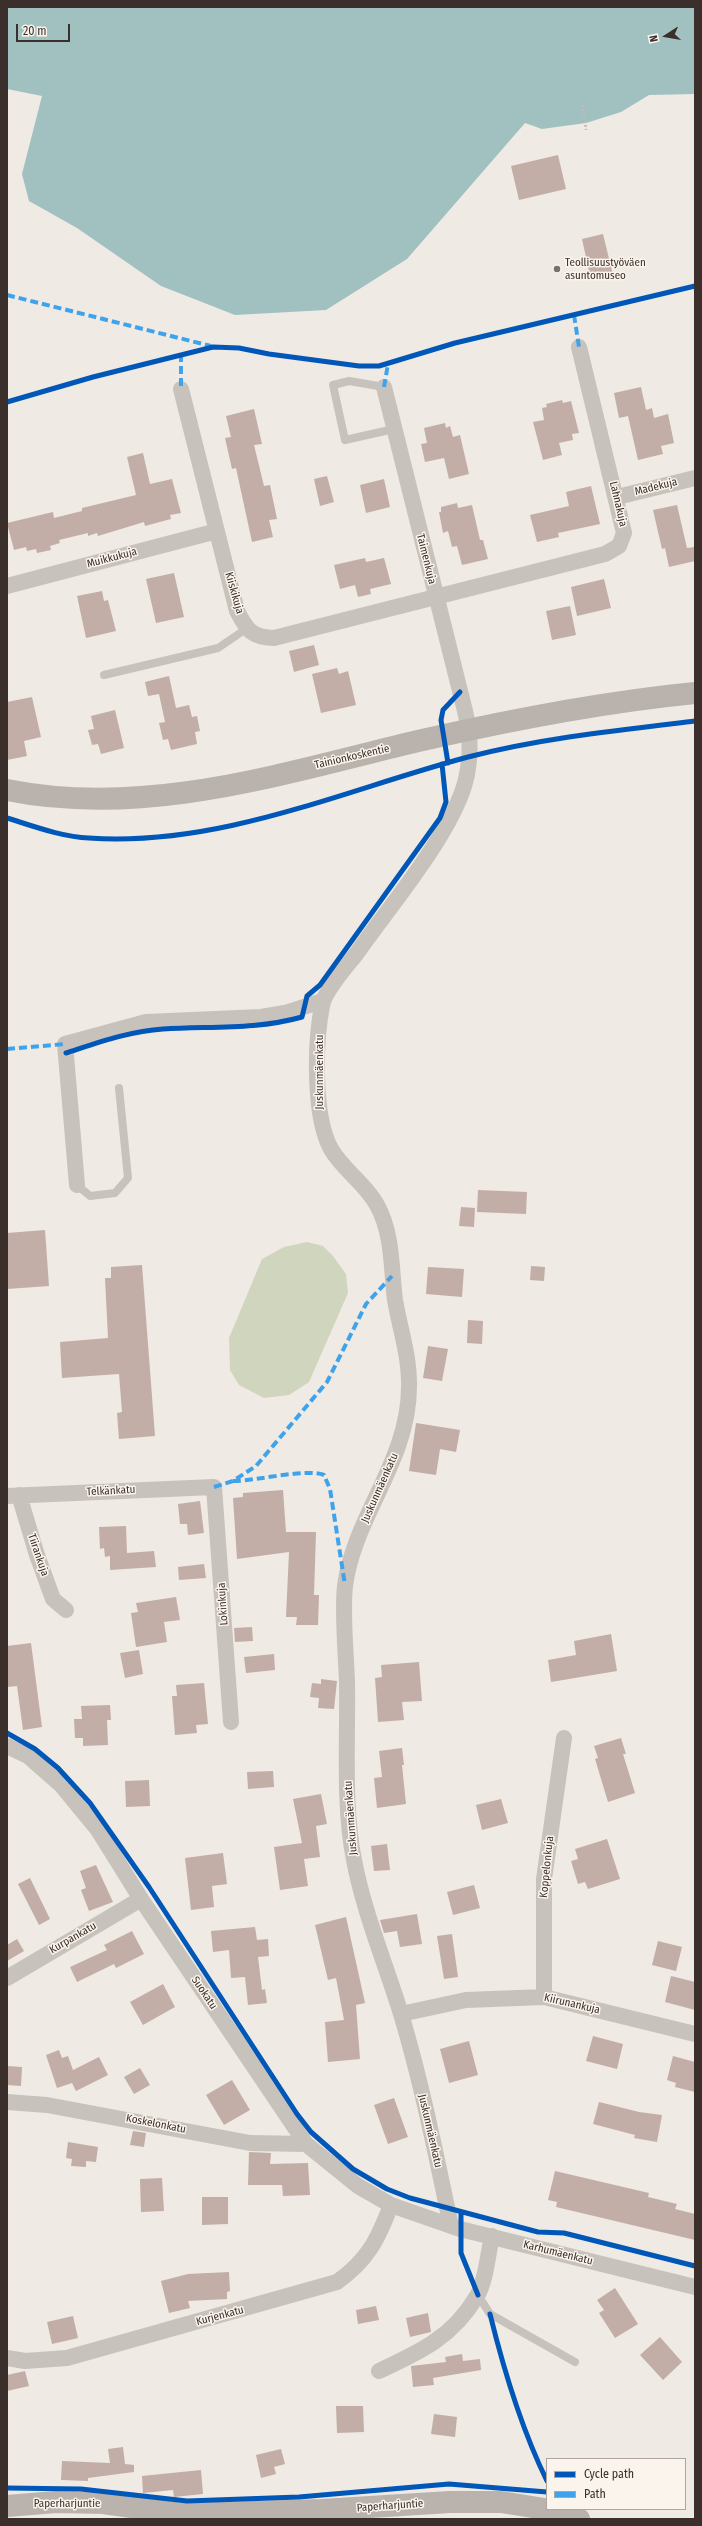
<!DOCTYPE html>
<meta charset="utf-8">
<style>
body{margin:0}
#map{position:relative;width:702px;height:2526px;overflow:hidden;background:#efeae4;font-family:"Fira Sans Condensed",sans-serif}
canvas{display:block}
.frame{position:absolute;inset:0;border:8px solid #3a2f2a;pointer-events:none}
.legend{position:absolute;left:546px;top:2458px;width:140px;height:52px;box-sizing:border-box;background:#fbf4ec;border:1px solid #aea59e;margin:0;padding:5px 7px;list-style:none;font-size:12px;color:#3a2f2a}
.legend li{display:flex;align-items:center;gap:8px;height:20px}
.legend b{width:20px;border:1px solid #aea59e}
.north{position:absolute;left:646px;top:16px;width:40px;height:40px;-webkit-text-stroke:3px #fbf4ec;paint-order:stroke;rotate:258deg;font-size:11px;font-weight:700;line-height:16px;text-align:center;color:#3a2f2a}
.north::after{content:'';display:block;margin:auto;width:14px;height:18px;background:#3a2f2a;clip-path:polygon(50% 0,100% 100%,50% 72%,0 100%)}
.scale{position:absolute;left:16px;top:24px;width:54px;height:18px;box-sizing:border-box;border:2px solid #3a2f2a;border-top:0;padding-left:5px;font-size:12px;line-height:14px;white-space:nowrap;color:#3a2f2a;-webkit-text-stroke:3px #fbf4ec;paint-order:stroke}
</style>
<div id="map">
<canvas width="702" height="2526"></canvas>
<div class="frame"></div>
<ul class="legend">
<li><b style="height:5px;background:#0057b8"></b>Cycle path</li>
<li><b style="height:5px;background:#3fa3eb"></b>Path</li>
</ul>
<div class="north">N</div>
<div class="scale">20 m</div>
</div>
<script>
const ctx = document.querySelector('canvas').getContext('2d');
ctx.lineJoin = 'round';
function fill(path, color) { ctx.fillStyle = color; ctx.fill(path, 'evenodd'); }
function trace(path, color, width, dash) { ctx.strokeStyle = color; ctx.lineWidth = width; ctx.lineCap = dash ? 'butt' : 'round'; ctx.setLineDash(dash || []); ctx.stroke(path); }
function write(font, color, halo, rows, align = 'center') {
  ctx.font = font + ' "Fira Sans Condensed",sans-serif'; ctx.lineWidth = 3; ctx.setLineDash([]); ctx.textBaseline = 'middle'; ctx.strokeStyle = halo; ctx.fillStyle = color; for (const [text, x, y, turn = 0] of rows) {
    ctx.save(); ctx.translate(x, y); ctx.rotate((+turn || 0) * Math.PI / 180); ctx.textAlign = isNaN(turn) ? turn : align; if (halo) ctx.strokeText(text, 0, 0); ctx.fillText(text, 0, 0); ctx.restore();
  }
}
const green = new Path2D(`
 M 307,1242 L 323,1246 L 333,1256 L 346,1274 L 348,1293 L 309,1382 L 289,1395 L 264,1398 L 239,1385 L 230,1370 L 229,1338 L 262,1259 L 284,1247 Z`);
const water = new Path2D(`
 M 7,7 L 695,7 L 695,94 L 649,95 L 621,112 L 586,123 L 542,129 L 525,123 L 407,259 L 326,310 L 235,315 L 161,286 L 77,228 L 29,201 L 22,174 L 42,96 L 7,89 Z`);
const building = new Path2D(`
 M 558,155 L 566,189 L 519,200 L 511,166 Z
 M 603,234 L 613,275 L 591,280 L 582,239 Z
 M 641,387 L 646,410 L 652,408 L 654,418 L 668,414 L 674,443 L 661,446 L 663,454 L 638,460 L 628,416 L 619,418 L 614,393 Z
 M 562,400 L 563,403 L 571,401 L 579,433 L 572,434 L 573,440 L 559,443 L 562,455 L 543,460 L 533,422 L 544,420 L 542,408 L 547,407 L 546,404 Z
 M 254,409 L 262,444 L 254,445 L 264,486 L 270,485 L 277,519 L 269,520 L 273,537 L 252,542 L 236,468 L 232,469 L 225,438 L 231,437 L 226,416 Z
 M 445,423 L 446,428 L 450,426 L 453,437 L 460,435 L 469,474 L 449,479 L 444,458 L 425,462 L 421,444 L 427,443 L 424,428 Z
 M 143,453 L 150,484 L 172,479 L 181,513 L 170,515 L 171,519 L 145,526 L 144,522 L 98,536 L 97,533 L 88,536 L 88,533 L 59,540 L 60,543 L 50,546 L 51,550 L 37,553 L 36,549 L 27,551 L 26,547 L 14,550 L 7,523 L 53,512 L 54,518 L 82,511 L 82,508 L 136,495 L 127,457 Z
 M 327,476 L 334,502 L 320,506 L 314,479 Z
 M 384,479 L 390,507 L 366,513 L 360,485 Z
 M 591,486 L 600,524 L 558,533 L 559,537 L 537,542 L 530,515 L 569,506 L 566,492 Z
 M 457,503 L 458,508 L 472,505 L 480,540 L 483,540 L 488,559 L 462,565 L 457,546 L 452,547 L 448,531 L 443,533 L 439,512 L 441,512 L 441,507 Z
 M 677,505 L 687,548 L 695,547 L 695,561 L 669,567 L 665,548 L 662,549 L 653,510 Z
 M 365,558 L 366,562 L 384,558 L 391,584 L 370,589 L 371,594 L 358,597 L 355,585 L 340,589 L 334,565 Z
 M 174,573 L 184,617 L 156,623 L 146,579 Z
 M 604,579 L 611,608 L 577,616 L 571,587 Z
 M 102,591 L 104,601 L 108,600 L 116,631 L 86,638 L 77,596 Z
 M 570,606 L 576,635 L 552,640 L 546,611 Z
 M 314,645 L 319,665 L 294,672 L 289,651 Z
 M 337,668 L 339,674 L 348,671 L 356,705 L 321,713 L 312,674 Z
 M 169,676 L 176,708 L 189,705 L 192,717 L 197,716 L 200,731 L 195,732 L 197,744 L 171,750 L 168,739 L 163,740 L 159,723 L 165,722 L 159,694 L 148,696 L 145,682 Z
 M 32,697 L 41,737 L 24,741 L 27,756 L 7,760 L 7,702 Z
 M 115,710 L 124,748 L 101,754 L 98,744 L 92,745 L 88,730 L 94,729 L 91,716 Z
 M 478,1190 L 527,1192 L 526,1214 L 477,1212 Z
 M 461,1207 L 475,1208 L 474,1227 L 459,1226 Z
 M 45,1230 L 49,1286 L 7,1289 L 7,1233 Z
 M 142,1265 L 155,1436 L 119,1439 L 117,1413 L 122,1412 L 119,1374 L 62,1378 L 60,1342 L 108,1338 L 105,1278 L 111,1278 L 111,1267 Z
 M 531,1266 L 545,1267 L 544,1281 L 530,1280 Z
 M 428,1267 L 464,1269 L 462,1297 L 426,1294 Z
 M 468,1320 L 483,1321 L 482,1344 L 467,1343 Z
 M 428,1346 L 448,1349 L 442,1381 L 423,1378 Z
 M 416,1423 L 460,1430 L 456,1452 L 440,1449 L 436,1475 L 409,1471 Z
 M 283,1490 L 286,1532 L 316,1532 L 314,1595 L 319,1595 L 318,1625 L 296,1625 L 297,1617 L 286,1617 L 289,1552 L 237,1559 L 233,1498 L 243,1497 L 243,1493 Z
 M 200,1501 L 204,1533 L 188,1535 L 187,1524 L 180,1524 L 178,1504 Z
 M 126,1526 L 127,1553 L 154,1551 L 156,1567 L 110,1570 L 110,1556 L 105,1557 L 104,1548 L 100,1549 L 99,1527 Z
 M 204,1564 L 206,1578 L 179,1580 L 178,1567 Z
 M 176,1597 L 180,1620 L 164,1622 L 167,1642 L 136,1647 L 131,1613 L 138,1612 L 136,1603 Z
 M 252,1627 L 253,1641 L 235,1642 L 234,1628 Z
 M 611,1634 L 617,1671 L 551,1682 L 548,1660 L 576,1655 L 574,1641 Z
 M 31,1643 L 42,1727 L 23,1730 L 17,1686 L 7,1687 L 7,1646 Z
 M 139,1650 L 143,1674 L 125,1678 L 120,1653 Z
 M 274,1654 L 275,1670 L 246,1673 L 244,1657 Z
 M 419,1662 L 422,1701 L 402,1702 L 404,1720 L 378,1722 L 375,1678 L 382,1677 L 381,1665 Z
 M 321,1679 L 337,1681 L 334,1709 L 318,1708 L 319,1698 L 310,1697 L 312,1683 L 321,1684 Z
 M 204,1683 L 208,1724 L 196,1725 L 197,1733 L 175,1735 L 172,1696 L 177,1696 L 176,1685 Z
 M 110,1705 L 111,1720 L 107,1720 L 108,1745 L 83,1746 L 83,1738 L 75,1738 L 74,1719 L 82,1719 L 81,1706 Z
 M 621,1738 L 626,1754 L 623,1754 L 635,1793 L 608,1802 L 595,1759 L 598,1758 L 594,1746 Z
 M 402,1748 L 404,1765 L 402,1765 L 406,1804 L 377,1808 L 374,1778 L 382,1777 L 379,1751 Z
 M 273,1771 L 274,1787 L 248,1789 L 247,1772 Z
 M 149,1780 L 150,1806 L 126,1807 L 125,1781 Z
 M 321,1794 L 327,1824 L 316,1826 L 320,1857 L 304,1859 L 308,1886 L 280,1890 L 274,1847 L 302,1843 L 293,1799 Z
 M 501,1799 L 508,1823 L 482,1830 L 476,1805 Z
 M 607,1839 L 620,1879 L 588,1889 L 585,1882 L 578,1884 L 571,1861 L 578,1859 L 575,1849 Z
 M 387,1844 L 390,1870 L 374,1871 L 371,1846 Z
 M 223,1853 L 227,1884 L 212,1886 L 214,1907 L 191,1910 L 185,1858 Z
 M 96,1865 L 113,1902 L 89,1911 L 81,1890 L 86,1888 L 80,1871 Z
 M 30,1878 L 50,1919 L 39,1925 L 18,1884 Z
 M 474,1885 L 480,1908 L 453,1915 L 447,1892 Z
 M 417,1914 L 422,1944 L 400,1947 L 397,1931 L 384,1933 L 380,1920 Z
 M 346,1917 L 365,2003 L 356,2005 L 360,2059 L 328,2062 L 325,2022 L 344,2020 L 336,1978 L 328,1980 L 315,1925 Z
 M 255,1927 L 257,1940 L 268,1939 L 269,1956 L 258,1957 L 262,1990 L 265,1989 L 267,2003 L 248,2005 L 245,1977 L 231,1978 L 229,1950 L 213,1952 L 211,1931 Z
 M 132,1931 L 144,1954 L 116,1968 L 114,1964 L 77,1982 L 70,1967 L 107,1950 L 104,1945 Z
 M 452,1934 L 458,1977 L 444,1979 L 437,1936 Z
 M 17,1939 L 24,1951 L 7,1961 L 7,1945 Z
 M 658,1941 L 682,1947 L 676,1971 L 652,1965 Z
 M 671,1976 L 695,1982 L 695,2010 L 665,2002 Z
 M 163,1984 L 175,2007 L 143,2025 L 130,2002 Z
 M 593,2036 L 623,2044 L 617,2069 L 586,2061 Z
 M 469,2041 L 478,2075 L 449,2083 L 440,2049 Z
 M 59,2050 L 62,2058 L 68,2056 L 73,2070 L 99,2057 L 108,2075 L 76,2091 L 72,2083 L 57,2088 L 46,2055 Z
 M 673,2056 L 695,2062 L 695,2092 L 675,2087 L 676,2083 L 667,2080 Z
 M 7,2066 L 22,2067 L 21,2086 L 7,2085 Z
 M 140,2068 L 150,2085 L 134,2094 L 124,2077 Z
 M 232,2080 L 250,2110 L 224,2125 L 206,2095 Z
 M 394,2098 L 408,2137 L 388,2144 L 374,2105 Z
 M 599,2102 L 639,2112 L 662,2115 L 657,2142 L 634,2138 L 635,2135 L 593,2124 Z
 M 133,2131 L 146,2133 L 144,2147 L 130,2145 Z
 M 68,2142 L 98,2147 L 96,2162 L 86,2161 L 86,2167 L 71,2166 L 72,2159 L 66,2158 Z
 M 249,2152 L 271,2153 L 270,2164 L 308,2163 L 310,2195 L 283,2196 L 282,2185 L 248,2185 Z
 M 555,2171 L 649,2193 L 648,2197 L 677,2204 L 675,2209 L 695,2214 L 695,2240 L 556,2207 L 557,2202 L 548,2200 Z
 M 162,2178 L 164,2211 L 141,2212 L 140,2179 Z
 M 202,2197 L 228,2197 L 228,2224 L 202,2225 Z
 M 229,2272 L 230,2291 L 227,2292 L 227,2299 L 188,2301 L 190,2308 L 169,2313 L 161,2281 L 188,2274 Z
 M 615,2288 L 638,2324 L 615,2338 L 599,2313 L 604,2310 L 597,2300 Z
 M 376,2306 L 379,2320 L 358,2324 L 356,2310 Z
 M 428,2313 L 431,2332 L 410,2337 L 406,2318 Z
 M 73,2316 L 78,2338 L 52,2344 L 47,2322 Z
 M 660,2337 L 682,2362 L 663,2380 L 640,2355 Z
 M 462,2354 L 463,2361 L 480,2359 L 481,2370 L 433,2378 L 434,2385 L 413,2387 L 411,2366 L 446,2362 L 445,2357 Z
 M 25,2371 L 29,2386 L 7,2391 L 7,2375 Z
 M 336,2406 L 363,2406 L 364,2432 L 337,2433 Z
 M 434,2414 L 457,2417 L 455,2437 L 431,2434 Z
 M 123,2447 L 125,2464 L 134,2465 L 134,2472 L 88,2478 L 88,2481 L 61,2480 L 62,2461 L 110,2463 L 108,2449 Z
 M 281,2449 L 285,2464 L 274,2467 L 276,2474 L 261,2478 L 256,2455 Z
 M 201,2470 L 203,2494 L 174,2497 L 173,2490 L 143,2493 L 142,2476 Z`);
const path = new Path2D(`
 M 583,105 L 586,130`);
const lane = new Path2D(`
 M 384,387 L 349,381 L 333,385 L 345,440 L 394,429
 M 104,675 L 218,648 L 246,629
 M 77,1185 L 90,1196 L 115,1193 L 128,1178 L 119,1088
 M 478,2295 L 490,2314 L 575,2362`);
const street = new Path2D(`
 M 384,387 L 465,711 C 471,735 471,760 465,783 C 450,836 389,907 357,953 C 347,966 324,991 322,1006 C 315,1042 313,1117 331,1149 C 343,1170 366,1184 377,1205 C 393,1234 391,1268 395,1300 C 400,1329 410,1358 409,1387 C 409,1461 354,1516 345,1586 C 342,1613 346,1654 347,1682 C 348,1738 343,1806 354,1860 C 364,1913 385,1962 401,2014 C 422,2084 436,2155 451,2226
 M 181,389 L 237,611 C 247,630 251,637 274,638 L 605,554 L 619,546 L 624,533 L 579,347
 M 617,497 L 695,478
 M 7,586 L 217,531
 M 77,1185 L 65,1044 L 146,1022 L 261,1017 L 285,1013 L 322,1001
 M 19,1495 L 37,1555 L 53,1599 L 66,1610
 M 7,1496 L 214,1487 L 231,1722
 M 7,1746 L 28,1756 L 61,1785 L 98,1830 L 141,1899 L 306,2144 L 358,2186 L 391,2205 L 460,2229 L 695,2287
 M 7,1978 L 141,1899
 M 544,1997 L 544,1879 L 564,1738
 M 401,2014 L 466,2000 L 544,1997 L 695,2034
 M 7,2102 L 47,2105 L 250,2143 L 306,2144
 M 7,2358 L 25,2361 L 67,2358 L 337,2282 C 368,2260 378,2239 391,2205
 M 379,2371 C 420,2352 453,2337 477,2296 C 486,2281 488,2253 492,2236`);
const secondary = new Path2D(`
 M 7,790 C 146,818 284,773 418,741 C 510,720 602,702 695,693
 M 7,2506 L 56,2502 L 103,2503 L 182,2514 L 322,2510 L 450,2502 L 501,2502 L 557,2511 L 579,2519`);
const quiet = new Path2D(`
 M 7,295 L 211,346
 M 574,315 L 579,347
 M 181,354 L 181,389
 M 384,387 L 388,364
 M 7,1049 L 65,1044
 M 233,1481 C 257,1481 305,1468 324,1475 L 330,1489 L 345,1585
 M 214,1487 L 233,1481 L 256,1466 L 327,1382 L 366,1304 L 392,1276`);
const cycleway = new Path2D(`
 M 7,402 L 93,377 L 213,347 L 239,348 L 269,354 L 359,366 L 379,366 L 455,343 L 695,286
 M 448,763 L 441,720 L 443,710 L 460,692
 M 7,818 C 33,826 62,837 89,838 C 220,847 344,790 468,757 C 542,738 619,730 695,721
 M 66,1053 C 97,1043 130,1031 163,1029 C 210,1026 256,1030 302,1017 L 307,996 L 320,985 L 440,818 L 446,802 L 442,764
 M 7,1733 L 35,1749 L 58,1768 L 90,1803 L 149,1887 L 297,2114 L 311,2132 L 353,2169 L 387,2189 L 410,2198 L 538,2232 L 564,2233 L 695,2266
 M 461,2213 L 461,2253 L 478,2295
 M 490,2314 C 504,2371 521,2428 547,2481
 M 7,2488 L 81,2489 L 187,2501 L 299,2497 L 449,2484 L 547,2492`);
const markers = [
 [557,269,4,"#79706b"]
];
const poiNames = [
 ["Teollisuustyöväen",565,263],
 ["asuntomuseo",565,276]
];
const streetNames = [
 ["Madekuja",656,487,-14],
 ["Lahnakuja",618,504,77],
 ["Muikkukuja",112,558,-15],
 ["Taimenkuja",426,559,76],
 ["Kiiskikuja",234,593,74],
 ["Tainionkoskentie",352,757,-13],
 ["Juskunmäenkatu",320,1072,-90],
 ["Juskunmäenkatu",380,1488,-66],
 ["Telkänkatu",111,1491,-3],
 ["Tiirankuja",38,1555,71],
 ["Lokinkuja",223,1604,-94],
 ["Juskunmäenkatu",351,1818,-94],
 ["Koppelonkuja",547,1867,-84],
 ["Kurpankatu",73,1938,-30],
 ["Suokatu",204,1993,56],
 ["Kiirunankuja",572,2004,13],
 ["Koskelonkatu",156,2124,11],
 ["Juskunmäenkatu",430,2131,77],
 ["Karhumäenkatu",558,2253,14],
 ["Kurjenkatu",220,2316,-15],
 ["Paperharjuntie",67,2504],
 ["Paperharjuntie",390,2506,-4]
];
fill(green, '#d0d5be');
fill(water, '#a0c1c0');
fill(building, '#c2aea6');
trace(path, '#c1bab5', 2.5, [2, 2]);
trace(lane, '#c8c2bd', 8);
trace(street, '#c8c2bd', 16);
trace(secondary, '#b9b2ad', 22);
trace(quiet, '#3fa3eb', 4, [8, 4]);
trace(cycleway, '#0057b8', 5);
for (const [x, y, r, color] of markers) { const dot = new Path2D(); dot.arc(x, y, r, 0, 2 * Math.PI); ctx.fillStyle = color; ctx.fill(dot); trace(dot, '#fbf4ec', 1.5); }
write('11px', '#3a2f2a', '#fbf4ec', poiNames, 'left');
write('11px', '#3a2f2a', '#fbf4ec', streetNames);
</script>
